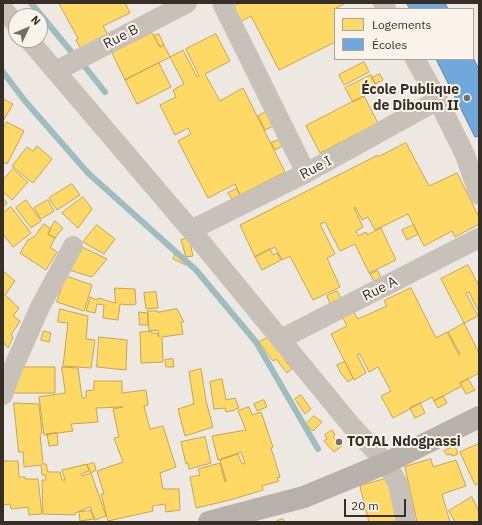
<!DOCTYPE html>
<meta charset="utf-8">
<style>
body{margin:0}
#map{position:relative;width:482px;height:525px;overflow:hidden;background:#ede8e1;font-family:"IBM Plex Sans",sans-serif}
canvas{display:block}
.frame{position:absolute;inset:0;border:4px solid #372e28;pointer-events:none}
.legend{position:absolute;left:334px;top:8px;width:140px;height:52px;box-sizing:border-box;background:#faf3e9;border:1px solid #aca49c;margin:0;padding:5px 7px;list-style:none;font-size:12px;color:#372e28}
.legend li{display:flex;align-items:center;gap:8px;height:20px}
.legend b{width:20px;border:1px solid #aca49c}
.north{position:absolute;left:8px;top:8px;width:40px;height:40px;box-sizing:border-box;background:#faf3e9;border:1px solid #aca49c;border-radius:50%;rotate:46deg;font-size:11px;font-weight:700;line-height:16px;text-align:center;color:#372e28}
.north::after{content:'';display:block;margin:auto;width:14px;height:18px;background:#776f69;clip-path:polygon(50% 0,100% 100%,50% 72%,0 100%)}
.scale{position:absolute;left:344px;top:499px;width:62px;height:18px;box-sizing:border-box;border:2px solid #372e28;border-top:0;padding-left:5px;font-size:12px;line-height:14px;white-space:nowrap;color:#372e28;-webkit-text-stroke:3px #faf3e9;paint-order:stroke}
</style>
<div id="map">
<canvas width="482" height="525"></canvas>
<div class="frame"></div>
<ul class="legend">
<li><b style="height:11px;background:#ffd966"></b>Logements</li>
<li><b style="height:11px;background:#6fa8dc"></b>Écoles</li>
</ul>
<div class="north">N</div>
<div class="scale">20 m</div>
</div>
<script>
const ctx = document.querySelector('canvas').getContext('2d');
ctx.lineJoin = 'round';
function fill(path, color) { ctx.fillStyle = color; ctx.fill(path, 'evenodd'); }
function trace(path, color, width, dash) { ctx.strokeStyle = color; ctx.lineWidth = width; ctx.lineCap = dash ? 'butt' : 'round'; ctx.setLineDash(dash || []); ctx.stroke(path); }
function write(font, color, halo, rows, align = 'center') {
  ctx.font = font + ' "IBM Plex Sans",sans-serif'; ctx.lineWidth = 4; ctx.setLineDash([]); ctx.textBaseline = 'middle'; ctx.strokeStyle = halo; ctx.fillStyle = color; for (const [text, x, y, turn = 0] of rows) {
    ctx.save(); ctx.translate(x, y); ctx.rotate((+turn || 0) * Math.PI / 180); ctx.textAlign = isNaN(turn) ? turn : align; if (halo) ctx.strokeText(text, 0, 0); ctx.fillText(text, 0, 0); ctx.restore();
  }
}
const homes = new Path2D(`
 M 59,3 L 125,3 L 130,13 L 103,26 L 108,35 L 81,49 L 76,40 L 78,39 Z
 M 241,3 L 345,3 L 335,9 L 335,42 L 279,70 L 251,16 L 240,22 L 232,7 Z
 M 152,33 L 160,47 L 164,45 L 170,57 L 125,80 L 112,53 Z
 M 159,34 L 164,45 L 160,47 L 154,36 Z
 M 216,34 L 230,61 L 205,74 L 220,101 L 243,88 L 285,172 L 240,195 L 235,184 L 208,198 L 178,141 L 191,134 L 188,128 L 175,135 L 160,105 L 176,97 L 173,90 L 184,84 L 170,57 L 183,50 L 197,77 L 199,76 L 186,49 Z
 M 364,62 L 369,72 L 344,85 L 339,75 Z
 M 159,63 L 171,87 L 137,104 L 125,80 Z
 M 380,74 L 383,80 L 375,84 L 372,78 Z
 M 371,75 L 378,89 L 353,102 L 345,88 Z
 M 364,96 L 378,123 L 320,153 L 306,126 Z
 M 3,99 L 13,104 L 3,121 Z
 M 268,111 L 275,125 L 265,130 L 258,116 Z
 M 7,122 L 24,131 L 7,164 L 3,162 L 3,129 Z
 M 279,140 L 282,146 L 275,150 L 271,143 Z
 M 406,143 L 429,186 L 457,173 L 479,217 L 479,224 L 455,237 L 452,231 L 424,246 L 408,214 L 375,230 L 368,217 L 362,220 L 355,207 L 354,208 L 363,227 L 356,231 L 358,236 L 366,232 L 367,235 L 381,228 L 396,260 L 369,273 L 355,244 L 340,251 L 325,222 L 320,224 L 335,254 L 327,258 L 340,287 L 313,300 L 290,256 L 282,260 L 275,247 L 255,257 L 240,225 L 378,155 L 379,156 Z
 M 37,146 L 52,159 L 33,183 L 12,166 L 27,147 L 33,151 Z
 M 13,169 L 28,182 L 12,200 L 3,192 L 3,180 Z
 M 72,184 L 80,195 L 57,210 L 49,198 Z
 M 237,189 L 240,195 L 232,199 L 228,193 Z
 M 83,197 L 92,209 L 78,228 L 62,213 Z
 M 3,198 L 7,203 L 3,207 Z
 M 26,200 L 41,221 L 31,228 L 16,208 Z
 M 48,200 L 54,211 L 41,219 L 34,208 Z
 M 11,207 L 31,233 L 13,247 L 3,234 L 3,213 Z
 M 55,221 L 63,228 L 55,238 L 48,234 Z
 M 44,224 L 51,229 L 48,234 L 55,238 L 50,247 L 57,252 L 46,270 L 20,253 L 28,240 L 35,236 Z
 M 97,225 L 115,239 L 104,254 L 83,242 Z
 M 414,225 L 418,234 L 407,240 L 402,230 Z
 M 189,238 L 193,256 L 186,257 L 181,240 Z
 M 82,247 L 107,259 L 92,277 L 66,269 Z
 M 270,249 L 273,255 L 277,253 L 281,260 L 262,270 L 255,257 Z
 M 176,253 L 188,260 L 186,265 L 173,259 Z
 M 468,265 L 479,286 L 479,312 L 469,292 L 466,293 L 478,316 L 464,323 L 441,279 Z
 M 3,271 L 15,281 L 5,295 L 19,308 L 13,316 L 20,321 L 11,335 L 13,337 L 8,348 L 3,342 Z
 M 378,271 L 381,278 L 374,281 L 370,274 Z
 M 66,276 L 92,285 L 84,311 L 57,302 Z
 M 115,288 L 135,289 L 136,304 L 129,305 L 120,304 L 118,320 L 103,318 L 104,305 L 97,304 L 95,313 L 86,311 L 90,297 L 97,300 L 98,298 L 115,303 Z
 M 411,288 L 436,338 L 447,332 L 459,355 L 460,354 L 448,332 L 464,323 L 479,353 L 479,373 L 460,383 L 462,386 L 434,401 L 432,397 L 393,418 L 381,396 L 391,391 L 378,367 L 369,372 L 360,354 L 357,355 L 366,373 L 354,380 L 331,334 L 347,326 L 342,316 L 353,311 L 358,319 L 387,306 L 384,301 Z
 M 337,291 L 341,299 L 330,304 L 327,296 Z
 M 156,292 L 158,308 L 146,309 L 144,293 Z
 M 60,309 L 88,316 L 86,339 L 95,340 L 91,368 L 63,366 L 68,323 L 58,322 Z
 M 177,309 L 184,322 L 181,322 L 183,334 L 162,337 L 163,362 L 141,363 L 140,332 L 151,331 L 151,333 L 157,333 L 159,337 L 158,330 L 149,331 L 147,311 L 158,311 L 158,312 Z
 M 139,312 L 148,313 L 148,325 L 140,325 Z
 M 44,331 L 51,333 L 49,342 L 41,340 Z
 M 271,336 L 282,356 L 292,369 L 287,373 L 276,359 L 273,361 L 259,342 Z
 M 99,337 L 127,340 L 126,370 L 97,367 Z
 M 173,359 L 174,367 L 166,367 L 165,360 Z
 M 345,362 L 353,378 L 348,382 L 340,372 L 337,365 Z
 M 17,367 L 55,367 L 55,393 L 8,393 Z
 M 62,367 L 78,368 L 82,398 L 86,398 L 86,391 L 94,390 L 94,381 L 122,381 L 122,393 L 146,390 L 148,405 L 144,406 L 150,429 L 163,426 L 176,467 L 160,473 L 163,489 L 179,489 L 180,510 L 166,512 L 165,504 L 152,506 L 153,511 L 108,521 L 101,494 L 104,494 L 97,471 L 123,462 L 114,438 L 119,437 L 113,409 L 123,407 L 96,408 L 98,422 L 71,424 L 73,431 L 44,435 L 39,397 L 65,393 Z
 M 201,369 L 206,401 L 213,427 L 185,436 L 178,409 L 194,404 L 189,372 Z
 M 222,379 L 226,400 L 235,398 L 239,408 L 235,409 L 235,410 L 226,412 L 225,408 L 214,409 L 210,382 Z
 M 468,379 L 475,390 L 466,394 L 460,383 Z
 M 301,395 L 311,409 L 305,414 L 295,399 Z
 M 443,396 L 447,403 L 438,408 L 434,401 Z
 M 264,400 L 267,407 L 257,411 L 254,404 Z
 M 14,403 L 39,404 L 42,433 L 40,434 L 43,464 L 46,464 L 48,472 L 60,472 L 62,480 L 65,480 L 62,470 L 87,464 L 89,471 L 81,474 L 82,476 L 91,473 L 106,516 L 95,520 L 90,507 L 75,513 L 75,515 L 43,514 L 42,480 L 46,480 L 45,475 L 42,475 L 41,465 L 24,467 L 23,452 L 19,452 Z
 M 420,403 L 425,413 L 415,418 L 410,408 Z
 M 249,407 L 252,415 L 261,412 L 273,447 L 271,448 L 280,477 L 277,478 L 279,481 L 262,486 L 263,490 L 230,500 L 196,508 L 190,477 L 200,475 L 198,469 L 220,463 L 225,482 L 226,481 L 220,460 L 238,454 L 242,464 L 245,463 L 241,452 L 218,460 L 212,436 L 246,430 L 238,411 Z
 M 314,416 L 322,422 L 313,431 L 306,424 Z
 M 332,430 L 335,435 L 333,437 L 342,446 L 334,452 L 324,441 L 327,439 L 325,435 Z
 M 57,433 L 58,445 L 49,446 L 47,434 Z
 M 205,437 L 211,463 L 189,469 L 188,463 L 186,464 L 181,442 Z
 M 479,444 L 479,483 L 475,485 L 460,452 Z
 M 455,446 L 458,454 L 452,456 L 451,454 L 447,455 L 444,451 Z
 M 431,459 L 433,467 L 456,460 L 466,486 L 442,494 L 450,522 L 417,522 L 405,467 Z
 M 3,461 L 18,461 L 19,477 L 25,477 L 25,479 L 38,479 L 42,514 L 29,515 L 28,507 L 11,509 L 10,504 L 3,505 Z
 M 94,463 L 96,470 L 91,473 L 87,465 Z
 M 392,477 L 402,522 L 369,522 L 360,486 Z
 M 472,497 L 479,512 L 479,522 L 455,522 L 449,511 Z
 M 91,511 L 94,519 L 80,521 L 79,512 Z
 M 283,519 L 285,522 L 278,522 L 277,521 Z`);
const schools = new Path2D(`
 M 407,3 L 445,3 L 448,9 L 410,9 Z
 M 473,58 L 479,69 L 479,136 L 475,137 L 436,59 L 473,59 Z`);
const stream = new Path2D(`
 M 31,3 L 74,55
 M 82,63 L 105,92
 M 3,72 L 25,101 L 88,173 L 196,270 L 256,342 L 318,449`);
const street = new Path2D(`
 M 222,3 L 306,173
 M 383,3 L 386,9
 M 3,9 L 16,24
 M 29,40 L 191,230 L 350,424 L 386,463 L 398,484 L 406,522
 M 415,59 L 438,100 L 465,155 L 479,195
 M 56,71 L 187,3
 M 191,230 L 306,173 L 438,100
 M 281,339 L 479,238
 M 3,395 L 10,375 L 40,307 L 73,246`);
const secondary = new Path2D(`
 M 209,522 L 304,497 L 386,463 L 479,417`);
const markers = [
 [467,98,4,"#776f69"],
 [339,442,4,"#776f69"]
];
const streetNames = [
 ["Rue B",121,37,-27],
 ["Rue I",316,168,-28],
 ["Rue A",380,289,-27]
];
const poiNames = [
 ["École Publique",459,90],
 ["de Diboum II",459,106],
 ["TOTAL Ndogpassi",347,442,"left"]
];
fill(homes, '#ffd966');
trace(homes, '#c3a653', 1);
fill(schools, '#6fa8dc');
trace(schools, '#5e83a6', 1);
trace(stream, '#9dbdbf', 6);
trace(street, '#c7c1ba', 20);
trace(secondary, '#b7b1ab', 22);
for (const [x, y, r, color] of markers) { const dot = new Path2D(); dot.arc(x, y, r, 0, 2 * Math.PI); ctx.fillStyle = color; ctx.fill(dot); trace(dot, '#faf3e9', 1.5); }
write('14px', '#372e28', '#faf3e9', streetNames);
write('bold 14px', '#372e28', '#faf3e9', poiNames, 'right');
</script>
